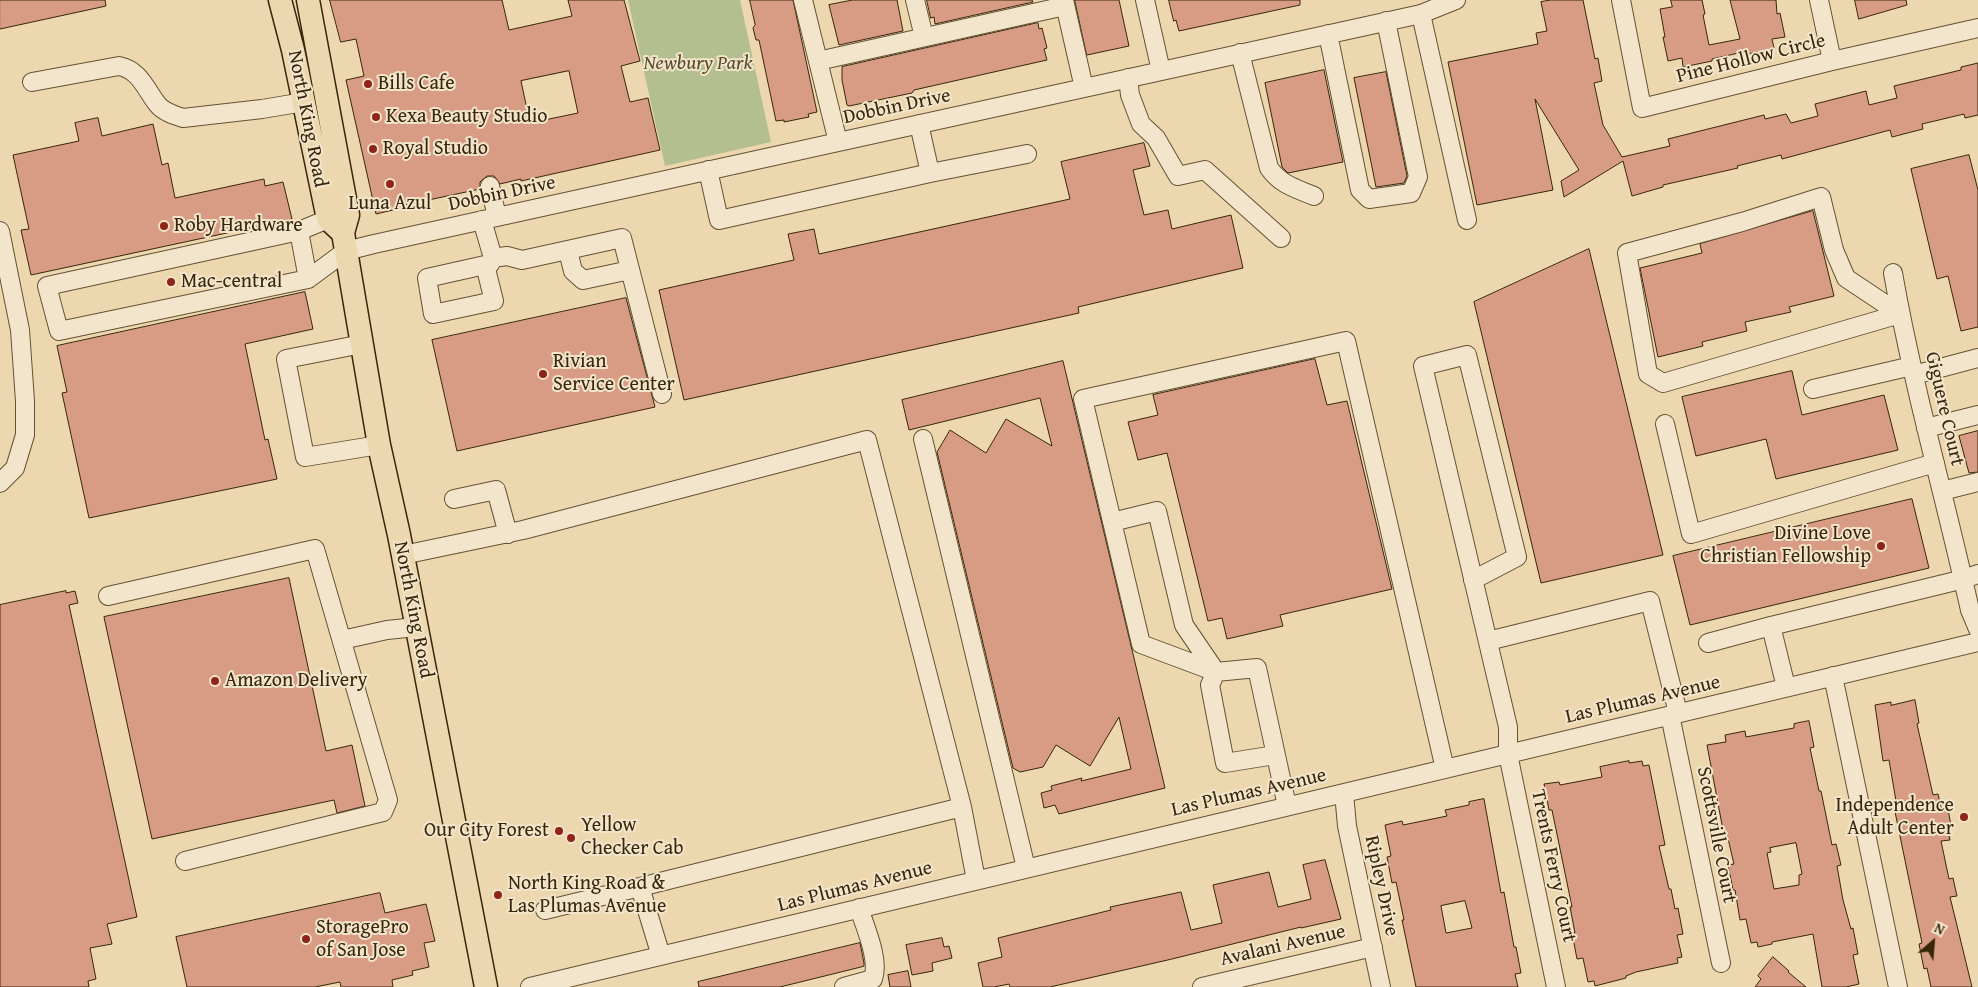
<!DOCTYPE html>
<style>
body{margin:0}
#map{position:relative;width:1978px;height:987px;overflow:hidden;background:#ecd7af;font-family:"Gentium Book Plus",serif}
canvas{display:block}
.north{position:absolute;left:1908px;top:917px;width:50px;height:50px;-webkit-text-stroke:4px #f3e5cb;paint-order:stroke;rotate:27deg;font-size:14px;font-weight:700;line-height:20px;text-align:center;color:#38260b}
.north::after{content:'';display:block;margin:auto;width:18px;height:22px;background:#38260b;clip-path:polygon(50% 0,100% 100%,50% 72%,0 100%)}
</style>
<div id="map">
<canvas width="1978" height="987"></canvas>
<div class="north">N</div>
</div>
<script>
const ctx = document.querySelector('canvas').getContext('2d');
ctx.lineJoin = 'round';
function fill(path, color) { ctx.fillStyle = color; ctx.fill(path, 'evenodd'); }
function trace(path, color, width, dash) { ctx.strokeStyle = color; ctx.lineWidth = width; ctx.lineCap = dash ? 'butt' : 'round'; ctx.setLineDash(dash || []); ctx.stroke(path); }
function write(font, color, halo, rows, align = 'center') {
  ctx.font = font + ' "Gentium Book Plus",serif'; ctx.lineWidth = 4; ctx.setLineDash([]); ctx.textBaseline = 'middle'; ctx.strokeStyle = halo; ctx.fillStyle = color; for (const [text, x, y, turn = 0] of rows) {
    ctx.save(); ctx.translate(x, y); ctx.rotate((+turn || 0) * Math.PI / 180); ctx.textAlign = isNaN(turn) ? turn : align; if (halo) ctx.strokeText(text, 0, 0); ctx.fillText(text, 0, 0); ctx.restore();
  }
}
const green = new Path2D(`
 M 628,0 L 740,0 L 771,142 L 665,166 Z`);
const building = new Path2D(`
 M 0,0 L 105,0 L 106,6 L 0,29 Z
 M 330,0 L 502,0 L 509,30 L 572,16 L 568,0 L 624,0 L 640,61 L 621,66 L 630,102 L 648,98 L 660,150 L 521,181 L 521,179 L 500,184 L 494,176 L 487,176 L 480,182 L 480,189 L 405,205 L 406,207 L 376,214 L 346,80 L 364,76 L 356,39 L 341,42 ZM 569,71 L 578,113 L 530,123 L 521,81 Z
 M 750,0 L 793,0 L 817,112 L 808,114 L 809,117 L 784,122 L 784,120 L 776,121 L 759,40 L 756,40 L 753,28 L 755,25 Z
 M 853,0 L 897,0 L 903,31 L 839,45 L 829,5 Z
 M 927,0 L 1032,0 L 1033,2 L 935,24 L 934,17 L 931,18 Z
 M 1075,0 L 1119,0 L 1129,46 L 1087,55 Z
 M 1169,0 L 1300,0 L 1300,5 L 1179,31 L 1176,20 L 1174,21 Z
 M 1551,0 L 1583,0 L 1595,59 L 1598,58 L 1602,81 L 1594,83 L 1603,125 L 1622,157 L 1670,146 L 1668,139 L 1764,115 L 1765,119 L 1786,114 L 1791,123 L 1818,116 L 1815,104 L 1866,91 L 1869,105 L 1897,98 L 1894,86 L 1961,70 L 1961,67 L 1978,63 L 1978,115 L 1965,118 L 1964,114 L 1922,124 L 1923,129 L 1892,137 L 1890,130 L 1782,159 L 1781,155 L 1737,166 L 1738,168 L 1663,185 L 1663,187 L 1632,196 L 1623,161 L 1564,197 L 1561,181 L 1579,170 L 1535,99 L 1553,190 L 1477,205 L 1448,62 L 1538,44 L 1536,33 L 1547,31 L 1541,2 Z
 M 1671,0 L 1702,0 L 1705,14 L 1703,15 L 1709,45 L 1740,39 L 1730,0 L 1776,0 L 1777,14 L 1780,13 L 1785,37 L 1772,39 L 1774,48 L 1744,55 L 1743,52 L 1712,59 L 1712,61 L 1683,67 L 1682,58 L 1668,61 L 1663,37 L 1665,37 L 1660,9 L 1672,7 Z
 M 1855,0 L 1906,0 L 1907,5 L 1859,19 Z
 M 1038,23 L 1039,29 L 1042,28 L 1047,48 L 1044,49 L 1047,60 L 914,90 L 912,93 L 849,106 L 847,105 L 842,80 L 842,67 Z
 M 1324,70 L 1343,162 L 1288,173 L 1282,167 L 1265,83 Z
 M 1386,72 L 1407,176 L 1404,183 L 1376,187 L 1354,78 Z
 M 98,118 L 102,136 L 153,124 L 162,165 L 168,163 L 175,198 L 264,179 L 265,186 L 283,182 L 292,219 L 31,275 L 21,230 L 29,229 L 13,155 L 79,141 L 75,123 Z
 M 1144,143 L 1150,166 L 1133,170 L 1144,215 L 1168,210 L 1172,229 L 1231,215 L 1243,268 L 1078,307 L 1079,313 L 684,400 L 659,290 L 794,260 L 788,234 L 814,229 L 819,254 L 1070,199 L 1061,162 Z
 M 1969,155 L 1978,190 L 1978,327 L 1961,331 L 1948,276 L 1937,279 L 1911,169 Z
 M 1813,211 L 1834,296 L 1789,307 L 1791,312 L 1745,322 L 1747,331 L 1702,342 L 1703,346 L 1658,357 L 1640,268 L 1702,253 L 1700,244 Z
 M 1589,249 L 1663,555 L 1541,583 L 1474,302 Z
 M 305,292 L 313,329 L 245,344 L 265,440 L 268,439 L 277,479 L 89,518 L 62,393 L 67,392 L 57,346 Z
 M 626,298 L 655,407 L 457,451 L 432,340 Z
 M 1315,359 L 1327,405 L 1347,401 L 1392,589 L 1280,615 L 1283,626 L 1227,639 L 1222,618 L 1208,621 L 1167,453 L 1138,460 L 1128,422 L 1158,415 L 1153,395 Z
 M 1063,361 L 1165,788 L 1059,814 L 1055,805 L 1044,808 L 1041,793 L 1052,790 L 1051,786 L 1082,778 L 1081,781 L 1131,769 L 1119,717 L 1090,766 L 1056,745 L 1043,767 L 1020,772 L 1013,768 L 937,452 L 950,430 L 986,453 L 1006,419 L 1052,446 L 1040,398 L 909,430 L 902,400 Z
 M 1792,371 L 1802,415 L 1884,395 L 1898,450 L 1776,479 L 1766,439 L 1696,456 L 1682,397 Z
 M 1978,431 L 1978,472 L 1969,473 L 1959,436 Z
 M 1912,499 L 1929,568 L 1690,625 L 1673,556 Z
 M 289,578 L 326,751 L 352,745 L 365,806 L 337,813 L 334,800 L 152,839 L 104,617 Z
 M 66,591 L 66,593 L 75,591 L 78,603 L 69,605 L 137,917 L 107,924 L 112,944 L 90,948 L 96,979 L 88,981 L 89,987 L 0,987 L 0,605 Z
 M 1915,700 L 1919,723 L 1917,724 L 1933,795 L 1938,794 L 1942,811 L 1948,809 L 1951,826 L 1947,827 L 1950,840 L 1941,841 L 1949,879 L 1953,878 L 1957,896 L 1950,897 L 1972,987 L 1931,987 L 1927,968 L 1924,969 L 1919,944 L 1922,943 L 1893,802 L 1896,801 L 1889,760 L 1883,761 L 1875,705 L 1891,702 L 1891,705 Z
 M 1809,721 L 1814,747 L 1810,748 L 1819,791 L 1821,791 L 1832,845 L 1836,844 L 1841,865 L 1837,866 L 1843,900 L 1851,929 L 1853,928 L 1858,954 L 1853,955 L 1859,984 L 1846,987 L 1822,987 L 1813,934 L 1772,942 L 1772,944 L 1758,947 L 1757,942 L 1751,943 L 1746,919 L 1740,920 L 1735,890 L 1733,890 L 1728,865 L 1734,864 L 1726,830 L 1723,830 L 1707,745 L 1726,742 L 1725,735 L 1745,731 L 1746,737 L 1794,728 L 1794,724 ZM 1796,843 L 1802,874 L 1799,875 L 1799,885 L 1774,889 L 1767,853 L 1771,852 L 1770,848 Z
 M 1629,761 L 1629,763 L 1642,761 L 1643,766 L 1649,765 L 1665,845 L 1659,846 L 1669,889 L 1671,889 L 1675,909 L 1678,908 L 1683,934 L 1677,935 L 1682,957 L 1677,958 L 1678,963 L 1636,972 L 1626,976 L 1626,978 L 1595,986 L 1594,981 L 1588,982 L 1583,958 L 1577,959 L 1572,933 L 1575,933 L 1570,907 L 1572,907 L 1552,810 L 1549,810 L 1544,784 L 1559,782 L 1560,785 L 1602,777 L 1600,767 Z
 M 1484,799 L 1501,893 L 1504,892 L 1514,947 L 1516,947 L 1521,973 L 1515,974 L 1518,987 L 1416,987 L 1402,920 L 1404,920 L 1396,882 L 1392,883 L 1387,857 L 1391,856 L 1385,825 L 1402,821 L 1403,825 L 1447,816 L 1445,810 L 1469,805 L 1469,802 ZM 1465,901 L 1472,928 L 1446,933 L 1441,906 Z
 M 1325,860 L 1341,919 L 1301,928 L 1301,927 L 1172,959 L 1050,987 L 1010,987 L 1009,984 L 994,987 L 983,987 L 978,963 L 1002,957 L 998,938 L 1111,910 L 1110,907 L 1181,892 L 1191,930 L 1222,923 L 1213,885 L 1269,872 L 1278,907 L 1311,899 L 1303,865 Z
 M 380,893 L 385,913 L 426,904 L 435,941 L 424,943 L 429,967 L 412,971 L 413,975 L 392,980 L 393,987 L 341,987 L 340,982 L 315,987 L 187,987 L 176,937 Z
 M 942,938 L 944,947 L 949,946 L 952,958 L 932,963 L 933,971 L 912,975 L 906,945 Z
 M 860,943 L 864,963 L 864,966 L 861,967 L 780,987 L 699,987 L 698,982 Z
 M 1773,957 L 1789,971 L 1788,972 L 1806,987 L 1755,987 L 1761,979 L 1758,976 Z
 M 908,971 L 911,987 L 890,987 L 888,975 Z`);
const minor = new Path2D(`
 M 803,0 L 838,142
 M 915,0 L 924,37
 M 1064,0 L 1084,88
 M 1145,0 L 1161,71
 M 1621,0 L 1642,108 L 1832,61 L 1978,28
 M 1819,0 L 1832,61
 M 1421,14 L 1467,220
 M 1328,34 L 1360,190 L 1369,199 L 1411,193 L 1418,177 L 1386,21
 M 1240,53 L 1269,168 C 1281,185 1295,188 1314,196
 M 818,61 L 1065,6
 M 1128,78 L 1130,95 L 1141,124 L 1156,138 L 1178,176 L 1205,170 L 1281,238
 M 32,82 L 119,66 C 140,70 146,90 158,105 C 164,112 174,115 183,118 L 262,109 L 304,102
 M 708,170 L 719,220 L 930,173 L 919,124
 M 930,173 L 1027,154
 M 490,186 L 497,217
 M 1821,197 L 1834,250 L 1846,278 L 1900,314 L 1663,383 L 1648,374 L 1627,253 L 1742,222 Z
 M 328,219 L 299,231 L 47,286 L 59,331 L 308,279 L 346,251 L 374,244 L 1421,14 L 1456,0
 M 482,220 L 493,258 L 490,264 L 485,265 L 427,278 L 433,314 L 494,301 L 485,265
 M 0,231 L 20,330 L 25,401 L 25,435 L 15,468 L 0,483
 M 299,231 L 308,279
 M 568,251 L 573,271 L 583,280 L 630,270
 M 493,258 L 507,256 L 522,260 L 622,238 L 662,394
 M 1893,273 C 1913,387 1945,497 1970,610 L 1978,629
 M 362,344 L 286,359 L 305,457 L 379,445
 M 1914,375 L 1978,358
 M 1813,389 L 1912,366
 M 1665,424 L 1691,534 L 1935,463
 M 1926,428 L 1978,415
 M 923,439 L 1026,868
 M 1942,491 L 1978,482
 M 454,499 L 496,490 L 508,534
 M 1112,522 L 1157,511 L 1184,625 L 1216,672 L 1257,668 L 1287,806
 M 403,555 L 523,530 L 867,440 L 962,807
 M 1473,580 L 1517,557 L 1467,355 L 1423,366 L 1508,727 L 1508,754 L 1556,987
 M 108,596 L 315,549 L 388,800 L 383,812 L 185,861
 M 342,640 L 387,630 L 416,627
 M 1488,641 L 1650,601 L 1678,713
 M 1708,643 L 1771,626
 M 1833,676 L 1898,987
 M 1786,687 L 1771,626 L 1964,579 L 1978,574
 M 1670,715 L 1721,963
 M 1275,755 L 1225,763 L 1210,685 L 1216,672 L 1141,644 L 1083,399 L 1346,341 L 1445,769
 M 1344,793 L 1347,826 L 1381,987
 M 640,887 L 962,807 L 976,880
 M 545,910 L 640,887 L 661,956
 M 530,987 L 1978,642
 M 844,987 L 873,979 C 880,960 865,927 859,908
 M 1202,987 L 1373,947`);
const major = new Path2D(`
 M 280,0 L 293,50 L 328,219 L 343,233
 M 308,0 L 348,215 L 343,233 L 379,445 L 399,535 L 486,987`);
const markers = [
 [368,84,5,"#8f2418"],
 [376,117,5,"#8f2418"],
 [373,149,5,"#8f2418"],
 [390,184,5,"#8f2418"],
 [164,226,5,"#8f2418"],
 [171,282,5,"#8f2418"],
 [543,374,5,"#8f2418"],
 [1881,546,5,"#8f2418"],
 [215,681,5,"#8f2418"],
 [1964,817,5,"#8f2418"],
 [559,831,5,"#8f2418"],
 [571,838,5,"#8f2418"],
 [498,895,5,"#8f2418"],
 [306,939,5,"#8f2418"]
];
const streetNames = [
 ["Pine Hollow Circle",1751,59,-14],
 ["Dobbin Drive",897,107,-12],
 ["North King Road",307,119,79],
 ["Dobbin Drive",502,194,-12],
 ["Giguere Court",1944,409,77],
 ["North King Road",413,610,79],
 ["Las Plumas Avenue",1643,700,-13],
 ["Las Plumas Avenue",1249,793,-13],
 ["Scottsville Court",1716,835,79],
 ["Trents Ferry Court",1553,866,78],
 ["Ripley Drive",1381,886,78],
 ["Las Plumas Avenue",855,887,-14],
 ["Avalani Avenue",1283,946,-13]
];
const parkNames = [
 ["Newbury Park",698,64]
];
const poiNames = [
 ["Bills Cafe",378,84],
 ["Kexa Beauty Studio",386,117],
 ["Royal Studio",383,149],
 ["Luna Azul",390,204,"center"],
 ["Roby Hardware",174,226],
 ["Mac-central",181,282],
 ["Rivian",553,362],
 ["Service Center",553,385],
 ["Divine Love",1871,534,"right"],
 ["Christian Fellowship",1871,557,"right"],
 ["Amazon Delivery",225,681],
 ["Independence",1954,806,"right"],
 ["Adult Center",1954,829,"right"],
 ["Yellow",581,826],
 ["Checker Cab",581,849],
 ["Our City Forest",549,831,"right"],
 ["North King Road &",508,884],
 ["Las Plumas Avenue",508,907],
 ["StoragePro",316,928],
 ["of San Jose",316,951]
];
fill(green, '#b3bf8f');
fill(building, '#d89c84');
trace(building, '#38260b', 1);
trace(minor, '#655234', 20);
trace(major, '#38260b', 25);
trace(minor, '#f3e5cb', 18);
trace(major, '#ecd7af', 22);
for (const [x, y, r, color] of markers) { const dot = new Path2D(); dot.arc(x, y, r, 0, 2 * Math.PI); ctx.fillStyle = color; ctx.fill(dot); trace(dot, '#f3e5cb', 2); }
write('20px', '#38260b', '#f3e5cb', streetNames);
write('italic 20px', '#574c2c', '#f3e5cb', parkNames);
write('20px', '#38260b', '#f3e5cb', poiNames, 'left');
</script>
